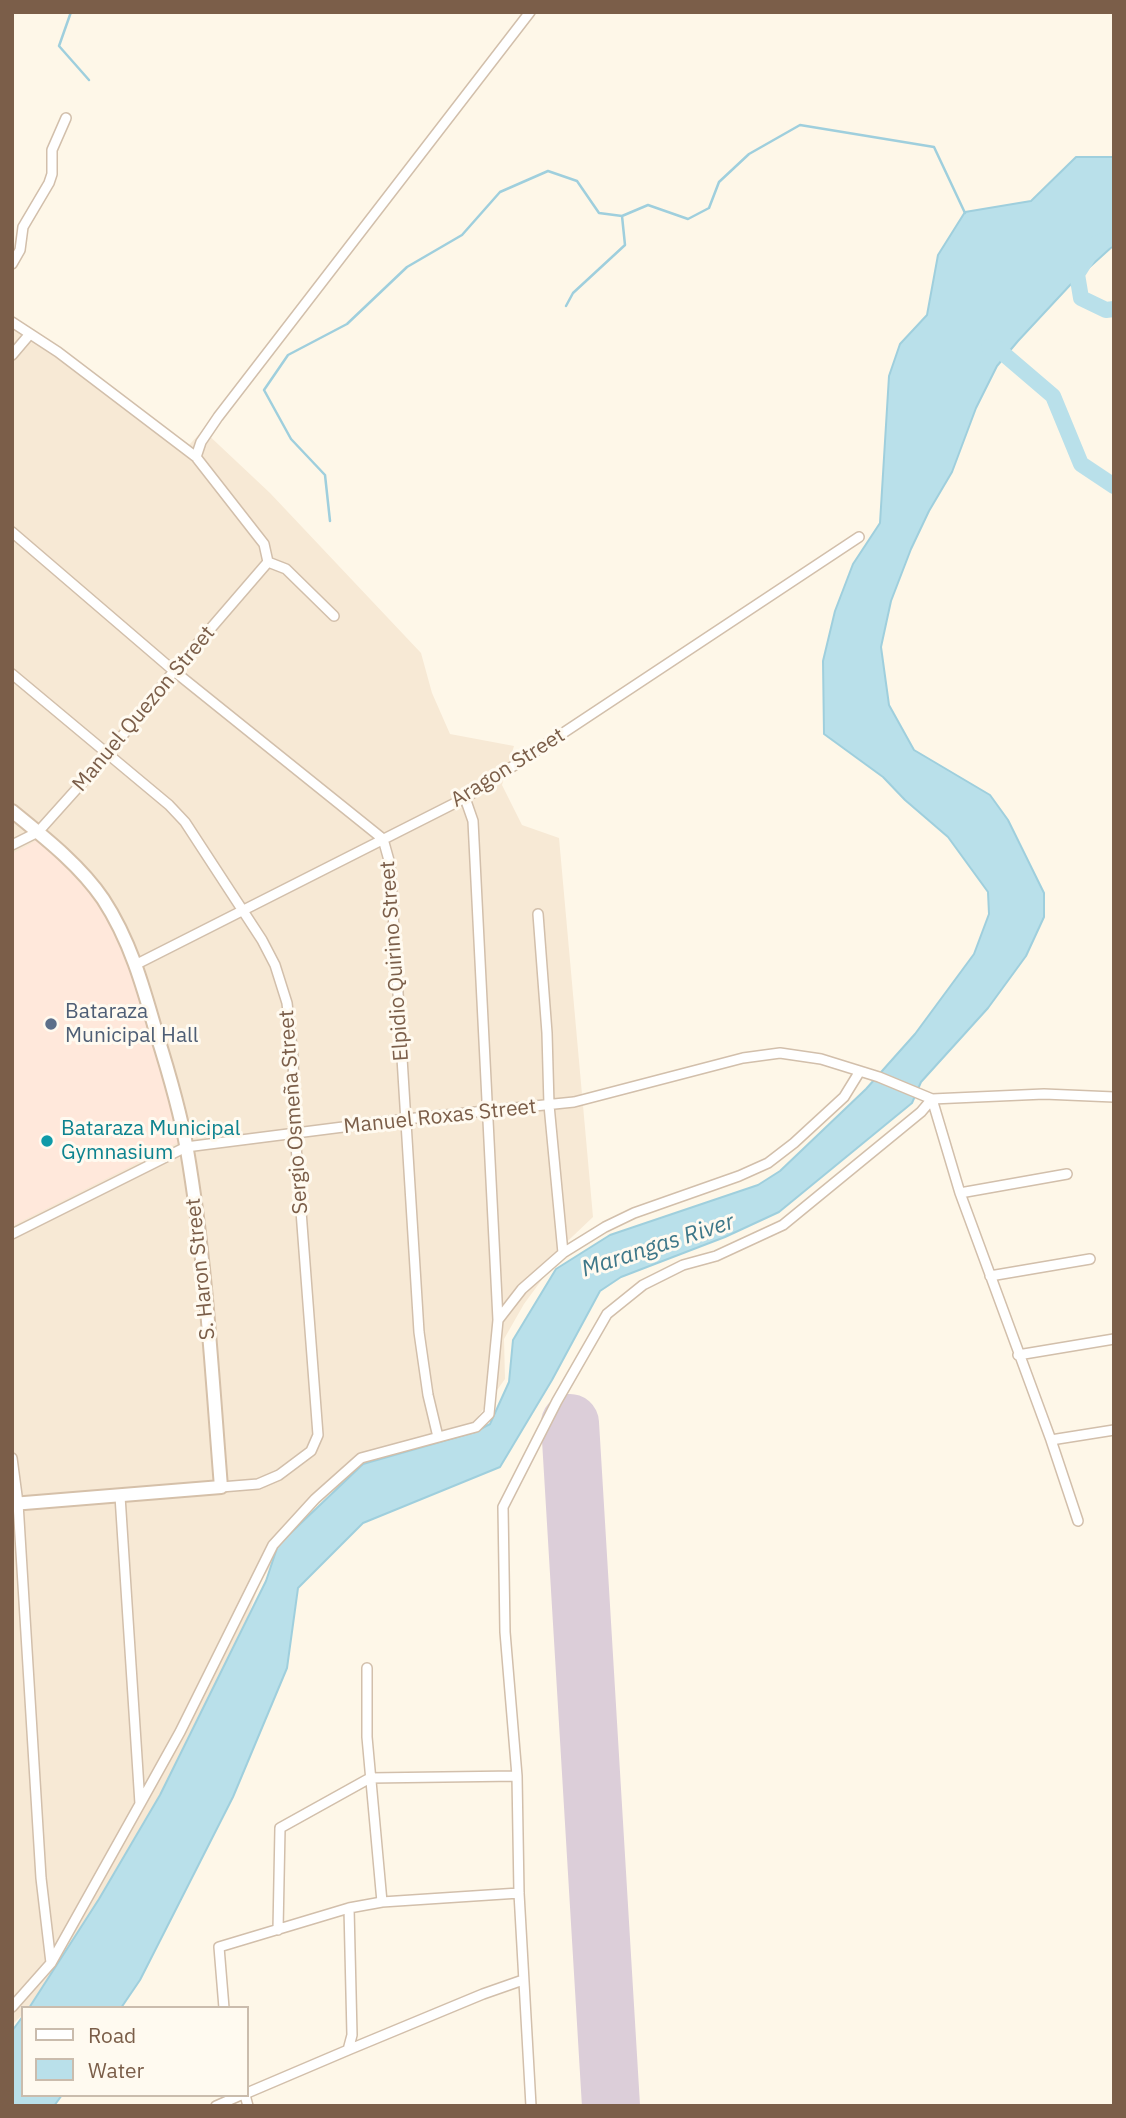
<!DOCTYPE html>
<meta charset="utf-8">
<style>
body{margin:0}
#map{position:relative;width:1126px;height:2118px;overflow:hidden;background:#fef7e8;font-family:"IBM Plex Sans",sans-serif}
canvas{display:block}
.frame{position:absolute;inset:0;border:14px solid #7b5e49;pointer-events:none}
.legend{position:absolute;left:21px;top:2006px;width:228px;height:91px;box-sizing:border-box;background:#fffaf0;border:2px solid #cabcad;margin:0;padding:9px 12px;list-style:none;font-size:21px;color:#7b5e49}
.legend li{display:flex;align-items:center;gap:14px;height:35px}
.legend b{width:35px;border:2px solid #cabcad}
</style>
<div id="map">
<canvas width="1126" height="2118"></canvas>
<div class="frame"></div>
<ul class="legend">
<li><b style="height:9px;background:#fff"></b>Road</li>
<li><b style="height:19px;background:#b9e0ea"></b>Water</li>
</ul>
</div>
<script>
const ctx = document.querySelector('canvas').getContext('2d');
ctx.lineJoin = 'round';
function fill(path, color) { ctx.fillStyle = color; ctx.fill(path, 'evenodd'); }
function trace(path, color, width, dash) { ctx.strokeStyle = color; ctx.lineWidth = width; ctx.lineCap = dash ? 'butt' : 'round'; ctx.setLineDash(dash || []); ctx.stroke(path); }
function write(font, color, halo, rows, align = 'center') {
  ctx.font = font + ' "IBM Plex Sans",sans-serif'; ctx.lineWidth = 6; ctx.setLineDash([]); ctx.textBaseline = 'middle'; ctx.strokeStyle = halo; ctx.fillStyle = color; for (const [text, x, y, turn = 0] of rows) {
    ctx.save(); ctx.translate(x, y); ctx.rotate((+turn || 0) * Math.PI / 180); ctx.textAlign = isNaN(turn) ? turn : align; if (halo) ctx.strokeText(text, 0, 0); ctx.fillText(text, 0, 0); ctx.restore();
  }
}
const residential = new Path2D(`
 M 12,319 L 36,339 L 69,355 L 189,445 L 203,430 L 270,493 L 421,653 L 432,693 L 450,734 L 514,746 L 502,785 L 522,825 L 559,838 L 593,1217 L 552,1256 L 546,1274 L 524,1304 L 504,1339 L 505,1379 L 472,1425 L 384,1459 L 327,1495 L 292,1533 L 259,1584 L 231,1667 L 191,1766 L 77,1939 L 29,2008 L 23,2008 L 23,2014 L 12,2025 Z`);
const commercial = new Path2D(`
 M 39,839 L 98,902 L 124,952 L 151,1036 L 179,1142 L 12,1226 L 12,854 Z`);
const water = new Path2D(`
 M 1076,157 L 1114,157 L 1114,245 L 1072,283 L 1018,341 L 997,366 L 976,408 L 952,472 L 929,511 L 911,549 L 891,601 L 881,647 L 889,705 L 914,750 L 990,795 L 1008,820 L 1044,893 L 1044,917 L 1026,956 L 988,1008 L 921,1082 L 912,1103 L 779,1212 L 725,1237 L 621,1277 L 600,1291 L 552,1380 L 500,1467 L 363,1523 L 298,1588 L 287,1668 L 233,1797 L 140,1980 L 121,2008 L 29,2008 L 99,1899 L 160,1795 L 266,1581 L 278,1545 L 363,1464 L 475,1432 L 490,1424 L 509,1382 L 513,1340 L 556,1269 L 610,1235 L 758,1185 L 780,1171 L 866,1089 L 915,1034 L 974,954 L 989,914 L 988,892 L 948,837 L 905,800 L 883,777 L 824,734 L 823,661 L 835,611 L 853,564 L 880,523 L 889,376 L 900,344 L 927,315 L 938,255 L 965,212 L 1031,201 Z
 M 23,2016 L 23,2095 L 62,2095 L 54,2106 L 12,2106 L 12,2031 Z`);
const stream = new Path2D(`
 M 71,12 L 59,46 L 89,80
 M 566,306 L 573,293 L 625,245 L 622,216
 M 330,521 L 325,475 L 291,439 L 264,390 L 288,355 L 347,324 L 407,267 L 462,235 L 500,192 L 548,171 L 577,181 L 599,213 L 622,216 L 648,205 L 688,219 L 709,208 L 719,182 L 749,154 L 800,125 L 934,147 L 965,213`);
const river = new Path2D(`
 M 1114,237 L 1096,244 L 1077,274 L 1081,298 L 1106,310 L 1114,309
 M 989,347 L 998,349 L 1053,396 L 1081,464 L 1114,486`);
const runway = new Path2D(`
 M 570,1423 L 611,2106`);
const street = new Path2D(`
 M 12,264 L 20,250 L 23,227 L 49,183 L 52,174 L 52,150 L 66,118
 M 12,322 L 58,352 L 196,457 L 264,544 L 268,562
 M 12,355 L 29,335
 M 196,457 L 201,442 L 218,417 L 530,12
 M 12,532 L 174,671 L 383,839 L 390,864 L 419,1332 L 428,1395 L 438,1437
 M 268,562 L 286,569 L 334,616
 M 12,674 L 169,805 L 185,822 L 262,940 L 275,965 L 287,1003 L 293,1057 L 295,1132 L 318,1435 L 311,1451 L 279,1475 L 258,1484 L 221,1487
 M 465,798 L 473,821 L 498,1320
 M 12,845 L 38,832 L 107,755 L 174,671 L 268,562
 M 538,914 L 547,1033 L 549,1105 L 563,1253
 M 137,964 L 465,798 L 859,537
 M 932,1099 L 960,1193 L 1051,1440 L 1078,1521
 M 960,1193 L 1067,1174
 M 12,1234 L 186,1147 L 406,1119 L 574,1102 L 743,1058 L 780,1053 L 821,1059 L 879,1077 L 932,1099 L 1044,1094 L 1114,1097
 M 990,1276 L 1090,1259
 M 1018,1355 L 1114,1339
 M 1051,1440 L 1114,1430
 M 12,1458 L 18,1503 L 41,1878 L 51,1963
 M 367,1668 L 367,1737 L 382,1902
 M 140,1804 L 180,1732 L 273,1545 L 315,1499 L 361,1458 L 476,1427 L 489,1414 L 498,1320 L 522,1289 L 563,1253 L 605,1227 L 634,1213 L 739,1176 L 768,1163 L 794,1143 L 844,1097 L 860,1071
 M 278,1930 L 280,1828 L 370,1778 L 517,1776
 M 12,2007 L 51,1963 L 140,1804 L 120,1496
 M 224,2008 L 219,1947 L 349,1908 L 382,1902 L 519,1893
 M 348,2050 L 483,1994 L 523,1980
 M 247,2093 L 348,2050 L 352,2035 L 349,1908
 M 245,2095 L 248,2106
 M 216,2106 L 241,2095
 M 531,2106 L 519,1893 L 517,1776 L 505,1632 L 503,1507 L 557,1401 L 607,1314 L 643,1285 L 683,1265 L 716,1256 L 783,1225 L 921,1112 L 932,1099`);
const secondary = new Path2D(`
 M 12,811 C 44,837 80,865 103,899 C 130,940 143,986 156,1032 C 168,1070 180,1110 187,1150 C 206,1261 212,1375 221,1487 L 12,1504`);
const markers = [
 [51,1024,7,"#5c6f8a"],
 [47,1141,7,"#0f9aa8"]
];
const streetNames = [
 ["Manuel Quezon Street",144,709,-50],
 ["Aragon Street",508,768,-32],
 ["Elpidio Quirino Street",395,961,-94],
 ["Sergio Osmeña Street",294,1112,-94],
 ["Manuel Roxas Street",440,1117,-6],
 ["S. Haron Street",201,1269,-96]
];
const serviceNames = [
 ["Bataraza",65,1012],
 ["Municipal Hall",65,1036]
];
const cultureNames = [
 ["Bataraza Municipal",61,1129],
 ["Gymnasium",61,1153]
];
const waterNames = [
 ["Marangas River",658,1246,-18]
];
fill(residential, '#f7e9d5');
fill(commercial, '#ffe8db');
fill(water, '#b9e0ea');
trace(water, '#9fcfdd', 2);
trace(stream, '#9fcfdd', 2.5);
trace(river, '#b9e0ea', 16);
trace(runway, '#dcced9', 58);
trace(street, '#d2bfab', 12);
trace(secondary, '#d5c0a9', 16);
trace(street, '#fff', 9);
trace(secondary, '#fff', 12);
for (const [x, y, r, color] of markers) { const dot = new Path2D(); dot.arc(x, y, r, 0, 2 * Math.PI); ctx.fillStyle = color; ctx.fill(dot); trace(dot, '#fffaf0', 2.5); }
write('21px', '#7b5e49', '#fffaf0', streetNames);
write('21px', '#4e5e75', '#fffaf0', serviceNames, 'left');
write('21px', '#0d838f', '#fffaf0', cultureNames, 'left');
write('italic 23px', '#3d7789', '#fffaf0', waterNames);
</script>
